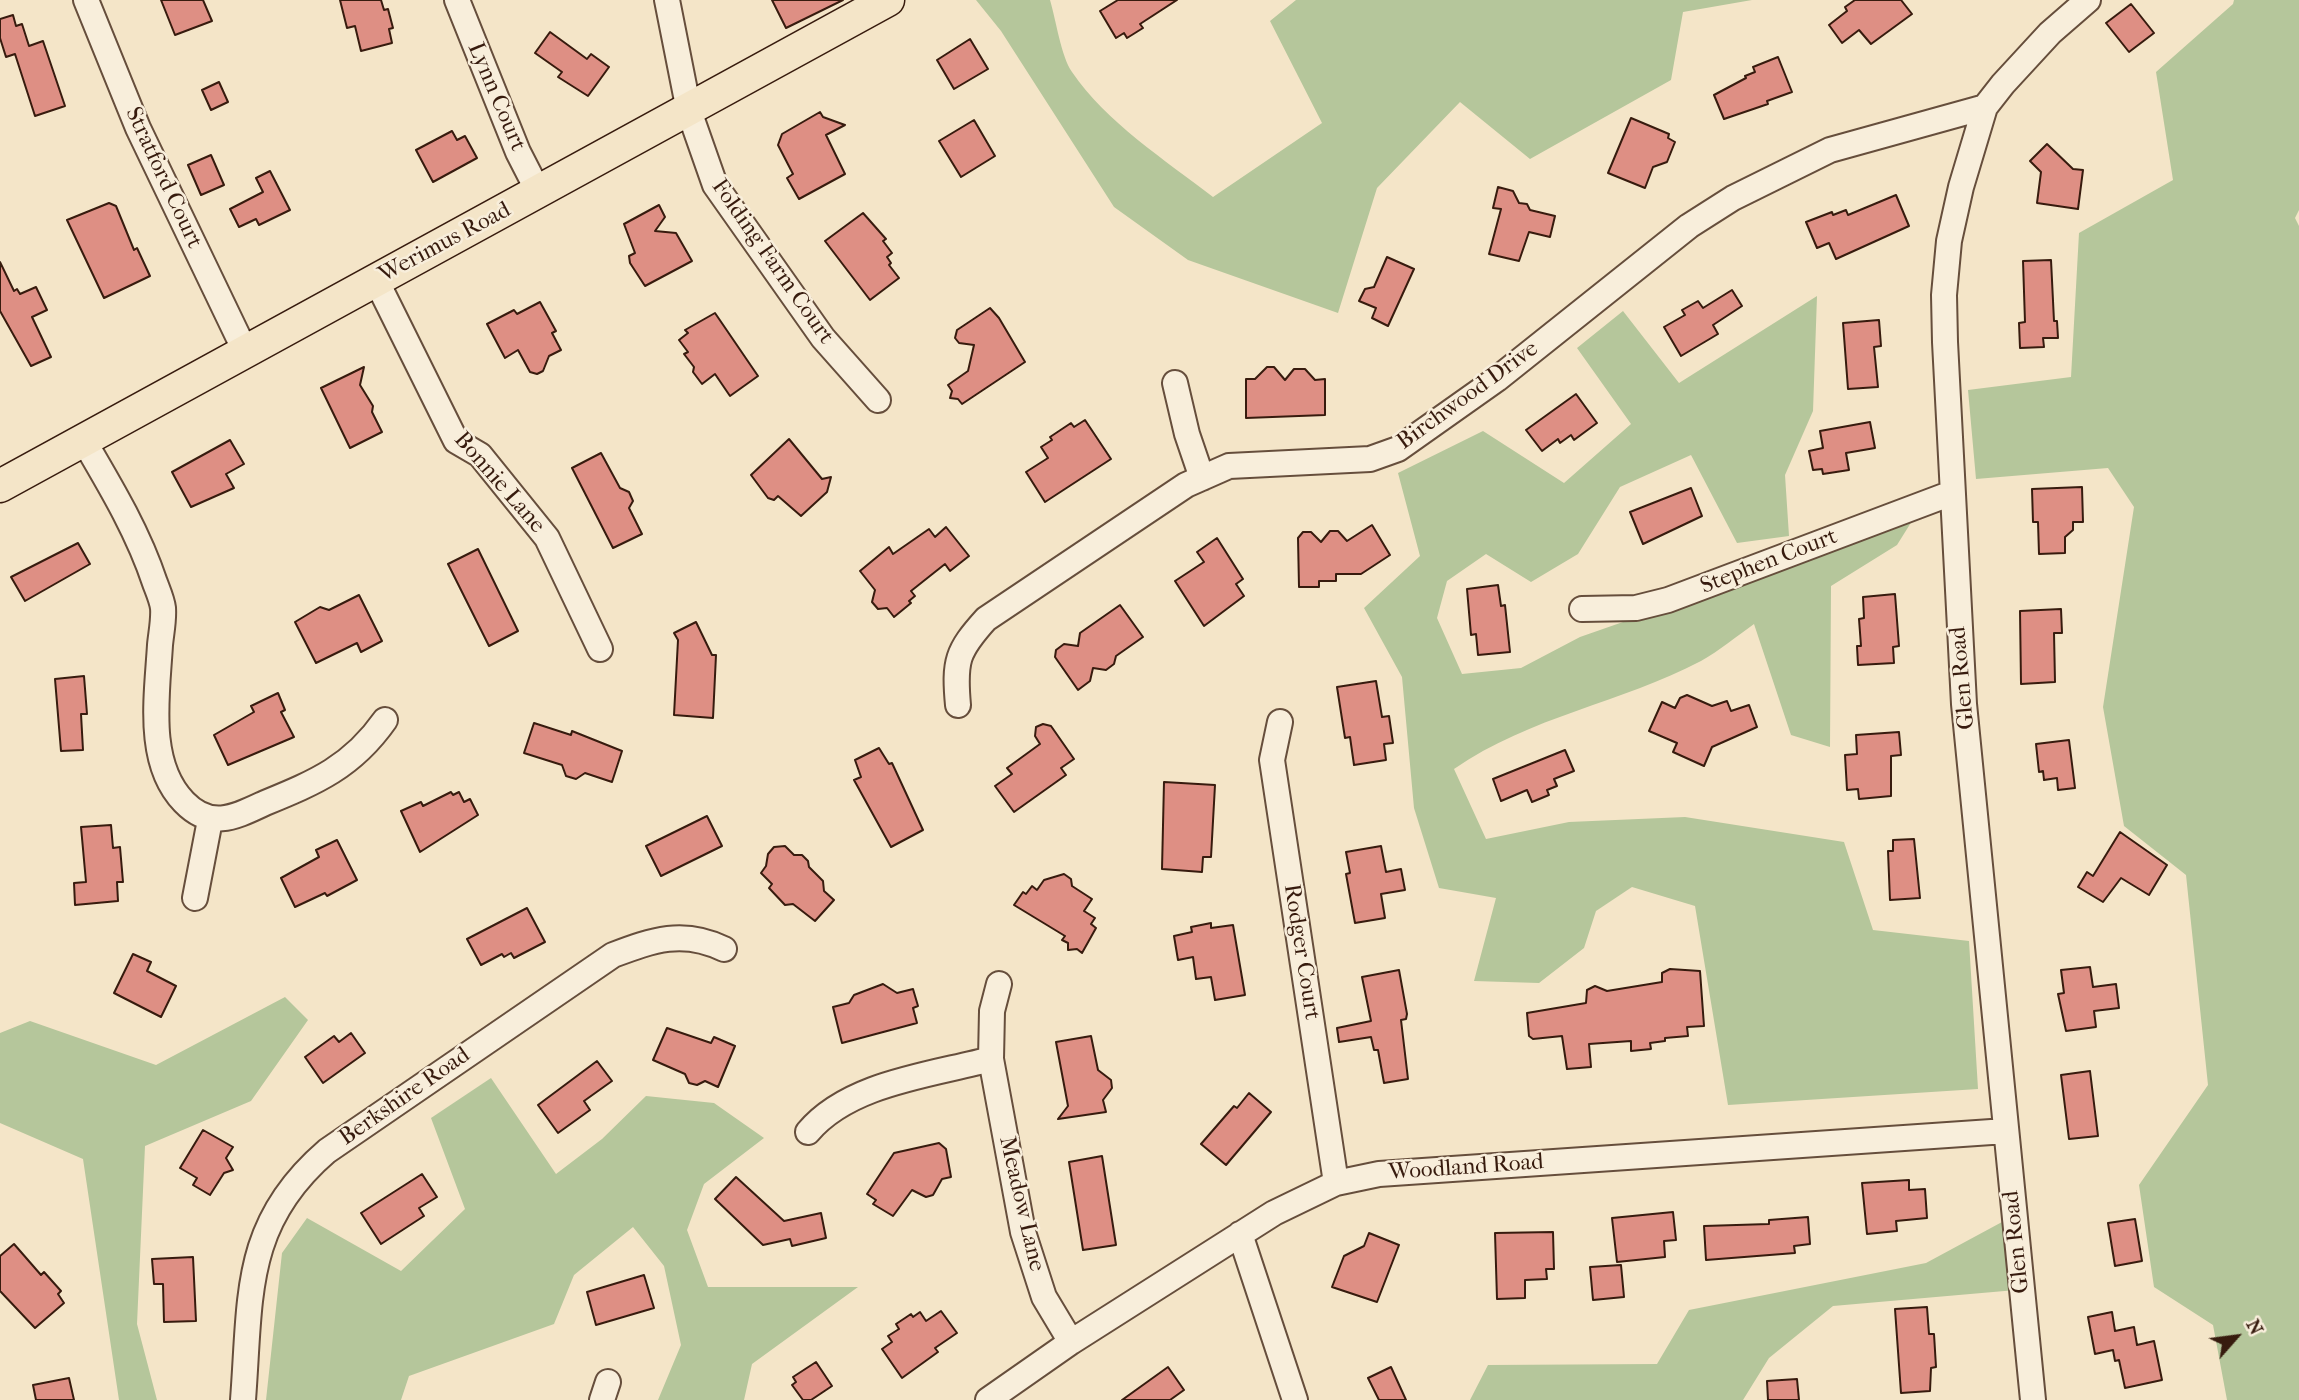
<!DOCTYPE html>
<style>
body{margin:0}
#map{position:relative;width:2299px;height:1400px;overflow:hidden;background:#f4e5c8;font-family:"IM FELL French Canon",serif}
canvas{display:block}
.north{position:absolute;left:2201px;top:1302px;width:70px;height:70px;-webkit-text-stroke:5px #f8eedb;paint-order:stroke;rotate:62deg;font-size:19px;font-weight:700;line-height:28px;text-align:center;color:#371b0e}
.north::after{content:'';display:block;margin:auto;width:24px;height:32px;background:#371b0e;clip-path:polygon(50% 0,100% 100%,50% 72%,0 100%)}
</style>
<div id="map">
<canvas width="2299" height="1400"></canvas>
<div class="north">N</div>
</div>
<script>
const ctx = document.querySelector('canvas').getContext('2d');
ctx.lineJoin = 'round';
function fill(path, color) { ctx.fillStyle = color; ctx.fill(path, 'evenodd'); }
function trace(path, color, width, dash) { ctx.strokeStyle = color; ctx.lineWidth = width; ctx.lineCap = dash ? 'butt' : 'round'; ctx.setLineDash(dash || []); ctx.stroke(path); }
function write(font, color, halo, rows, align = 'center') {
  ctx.font = font + ' "IM FELL French Canon",serif'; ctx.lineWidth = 5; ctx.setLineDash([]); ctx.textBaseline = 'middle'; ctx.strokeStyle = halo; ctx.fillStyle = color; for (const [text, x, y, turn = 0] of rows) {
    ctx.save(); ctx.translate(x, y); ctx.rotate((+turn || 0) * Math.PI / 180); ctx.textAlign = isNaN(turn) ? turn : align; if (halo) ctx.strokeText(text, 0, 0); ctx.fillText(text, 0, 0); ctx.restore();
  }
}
const green = new Path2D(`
 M 976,0 L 1050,0 C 1056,20 1061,56 1072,72 C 1106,122 1165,160 1213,197 L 1322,123 L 1270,21 L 1296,0 L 1752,0 L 1683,12 L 1671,80 L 1530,159 L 1460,102 L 1377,188 L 1338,313 L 1188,260 L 1114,207 L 1001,31 Z
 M 2234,0 L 2299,0 L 2299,210 L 2295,218 L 2299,226 L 2299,1400 L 2227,1400 L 2213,1325 L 2154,1287 L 2139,1185 L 2208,1085 L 2186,875 L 2124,826 L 2103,707 L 2134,507 L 2108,468 L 1976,479 L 1968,390 L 2071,377 L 2079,233 L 2173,180 L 2156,72 L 2233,4 Z
 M 1817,296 L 1813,411 L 1785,475 L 1789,536 L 1737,543 L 1691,455 L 1620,487 L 1578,554 L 1531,582 L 1486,554 L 1447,581 L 1437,618 L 1462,674 L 1521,668 L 1580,637 L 1912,521 L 1897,545 L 1831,586 L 1830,747 L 1791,735 L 1754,624 C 1737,636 1719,651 1701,661 C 1621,703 1531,716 1454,769 L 1486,839 L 1569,822 L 1685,817 L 1844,842 L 1873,930 L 1969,941 L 1978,1089 L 1728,1105 L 1695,906 L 1632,887 L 1596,911 L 1584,948 L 1539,983 L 1474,981 L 1496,898 L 1439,888 L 1414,808 L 1402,677 L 1364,608 L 1420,556 L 1398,473 L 1483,431 L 1564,483 L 1631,424 L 1577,348 L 1623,311 L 1679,383 Z
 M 285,997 L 308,1020 L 251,1101 L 145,1146 L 137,1324 L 157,1400 L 119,1400 L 83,1159 L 0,1123 L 0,1033 L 30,1021 L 156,1065 Z
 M 491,1078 L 556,1174 L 602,1139 L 646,1096 L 714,1103 L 764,1138 L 704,1184 L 687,1230 L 708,1287 L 858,1287 L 752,1364 L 744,1400 L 658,1400 L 681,1345 L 664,1266 L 633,1227 L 574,1275 L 554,1324 L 409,1376 L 401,1400 L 266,1400 L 282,1253 L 307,1218 L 401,1271 L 465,1209 L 431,1118 Z
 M 2002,1222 L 2016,1290 L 1833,1306 L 1769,1358 L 1743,1400 L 1470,1400 L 1488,1365 L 1657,1364 L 1689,1310 L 1926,1263 Z`);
const building = new Path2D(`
 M 161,0 L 203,0 L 212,21 L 175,35 Z
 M 340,0 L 381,0 L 384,10 L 388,9 L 393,28 L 389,29 L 392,43 L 361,51 L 355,26 L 347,28 Z
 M 772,0 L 843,0 L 786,28 Z
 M 1118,0 L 1177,0 L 1140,24 L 1143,28 L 1127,38 L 1124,33 L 1116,38 L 1100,11 Z
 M 1855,0 L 1901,0 L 1912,14 L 1871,44 L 1859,30 L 1842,43 L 1829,25 L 1847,11 L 1845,7 Z
 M 2131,4 L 2154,33 L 2129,52 L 2106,23 Z
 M 13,15 L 16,26 L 22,24 L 29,46 L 43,41 L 65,106 L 35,116 L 15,54 L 6,57 L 0,38 L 0,19 Z
 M 550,32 L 587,59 L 591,54 L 609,67 L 588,96 L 558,77 L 562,72 L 535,53 Z
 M 970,39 L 988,69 L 954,89 L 937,60 Z
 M 1778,57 L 1792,92 L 1767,101 L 1768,104 L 1724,119 L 1714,95 L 1746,78 L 1745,76 L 1755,72 L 1753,67 Z
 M 219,82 L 228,102 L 211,110 L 202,90 Z
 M 820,112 L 823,117 L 845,125 L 826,135 L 845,174 L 799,199 L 787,178 L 793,174 L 778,145 L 782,134 Z
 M 1631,118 L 1669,134 L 1668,138 L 1675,142 L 1667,162 L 1653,167 L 1645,188 L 1608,173 Z
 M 974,120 L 995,156 L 961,177 L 939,141 Z
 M 452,131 L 457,140 L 465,136 L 477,158 L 433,182 L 416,150 Z
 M 2047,144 L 2073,169 L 2083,170 L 2078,209 L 2037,203 L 2041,172 L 2030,161 Z
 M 211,155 L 224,185 L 201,195 L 188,165 Z
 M 270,171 L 290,210 L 259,225 L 256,219 L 239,227 L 230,209 L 263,192 L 256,178 Z
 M 1498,187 L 1513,191 L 1519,203 L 1527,204 L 1530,210 L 1555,216 L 1550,237 L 1529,232 L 1519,261 L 1489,254 L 1501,209 L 1493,208 Z
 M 1896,195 L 1909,226 L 1836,259 L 1829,243 L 1817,248 L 1806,222 L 1832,212 L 1833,215 L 1846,210 L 1848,215 Z
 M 109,203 L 116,206 L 134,250 L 137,248 L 150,276 L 104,298 L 67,220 Z
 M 659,205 L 665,217 L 655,231 L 676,233 L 692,261 L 645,286 L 630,263 L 629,256 L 635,253 L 624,224 Z
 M 863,213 L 886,239 L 883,241 L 892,253 L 887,257 L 891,263 L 889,265 L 899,278 L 870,300 L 825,241 Z
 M 1387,257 L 1414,269 L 1388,326 L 1372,318 L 1376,308 L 1359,301 L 1365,289 L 1374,287 Z
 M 2051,260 L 2054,321 L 2057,321 L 2058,338 L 2043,338 L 2044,347 L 2020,348 L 2019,323 L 2025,322 L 2023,261 Z
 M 0,262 L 14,291 L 17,289 L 20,294 L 36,287 L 47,310 L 32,317 L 51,357 L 31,366 L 0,311 Z
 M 1732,290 L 1742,306 L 1713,325 L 1718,334 L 1681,356 L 1664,327 L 1685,315 L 1682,310 L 1698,301 L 1703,308 Z
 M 540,302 L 556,331 L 552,333 L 561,350 L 549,356 L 543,371 L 537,374 L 530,372 L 518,350 L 505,358 L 487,324 L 514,310 L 517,314 Z
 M 990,308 L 999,318 L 1025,362 L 962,404 L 958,399 L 950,398 L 952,391 L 948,385 L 968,371 L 974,345 L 959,343 L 955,338 L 957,330 Z
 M 715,313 L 758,376 L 730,396 L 715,374 L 702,384 L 693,372 L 694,367 L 684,354 L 688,352 L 679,340 L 688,333 L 685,330 Z
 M 1879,320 L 1881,346 L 1874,347 L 1878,387 L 1848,389 L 1843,323 Z
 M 364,367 L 360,385 L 373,406 L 372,412 L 382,432 L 350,448 L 321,388 Z
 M 1267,367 L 1274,367 L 1285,380 L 1294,369 L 1305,369 L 1315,380 L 1325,379 L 1325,415 L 1246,418 L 1246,379 L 1255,379 Z
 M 1576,394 L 1597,423 L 1574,440 L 1571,435 L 1560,443 L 1558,439 L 1542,451 L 1526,430 Z
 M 1085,420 L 1111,459 L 1045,502 L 1026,472 L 1048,458 L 1041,447 L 1052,440 L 1050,437 L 1071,423 L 1074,427 Z
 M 1870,422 L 1875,448 L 1846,453 L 1849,470 L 1823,474 L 1822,469 L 1813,470 L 1809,451 L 1823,448 L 1820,431 Z
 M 789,439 L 822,479 L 831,477 L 827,492 L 801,516 L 778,496 L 774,500 L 768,498 L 751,475 Z
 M 230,440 L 244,464 L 226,474 L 234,488 L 191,507 L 172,472 Z
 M 601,453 L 620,488 L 629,492 L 633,501 L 629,508 L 642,534 L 613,548 L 572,468 Z
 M 2082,487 L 2083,522 L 2073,522 L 2073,530 L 2065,537 L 2065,553 L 2039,554 L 2038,522 L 2033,522 L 2032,489 Z
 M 1691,488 L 1702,516 L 1643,544 L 1630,512 Z
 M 1372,525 L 1390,555 L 1361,574 L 1336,574 L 1336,581 L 1319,581 L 1319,587 L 1299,587 L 1298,538 L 1303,532 L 1311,532 L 1321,542 L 1330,531 L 1338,531 L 1347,541 Z
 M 946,527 L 969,556 L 950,571 L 945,564 L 911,591 L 915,596 L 909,601 L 911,603 L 894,617 L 887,608 L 878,609 L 872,602 L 875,590 L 860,571 L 889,547 L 893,554 L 929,529 L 935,537 Z
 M 1217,538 L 1243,579 L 1236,584 L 1244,596 L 1204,626 L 1175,581 L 1204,562 L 1197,552 Z
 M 78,543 L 90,564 L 25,601 L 11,577 Z
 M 478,549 L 518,631 L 489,646 L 448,564 Z
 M 1498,585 L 1501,606 L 1505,605 L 1510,652 L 1478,655 L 1476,634 L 1471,635 L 1467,589 Z
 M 1895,594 L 1899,646 L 1893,647 L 1894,663 L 1858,665 L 1857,646 L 1861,646 L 1859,619 L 1864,618 L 1863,597 Z
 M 359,595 L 382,641 L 361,652 L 357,643 L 316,663 L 295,622 L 320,607 L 329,610 Z
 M 1120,605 L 1143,637 L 1116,656 L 1114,664 L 1106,670 L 1093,668 L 1090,681 L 1078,690 L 1055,657 L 1056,650 L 1064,644 L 1078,646 L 1080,633 Z
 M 2061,609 L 2062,633 L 2054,633 L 2055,682 L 2021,684 L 2020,611 Z
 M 696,622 L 712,655 L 716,655 L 713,718 L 674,715 L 678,640 L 674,633 Z
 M 84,676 L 87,714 L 81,714 L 83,750 L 61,751 L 55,679 Z
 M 1376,681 L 1382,717 L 1389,716 L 1393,743 L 1384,744 L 1386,760 L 1354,765 L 1350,737 L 1345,738 L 1337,687 Z
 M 278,693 L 285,710 L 281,712 L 294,737 L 228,765 L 214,735 L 254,712 L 251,706 Z
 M 1687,695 L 1712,706 L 1727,701 L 1731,711 L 1749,705 L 1757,727 L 1712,747 L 1704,766 L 1673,752 L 1677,743 L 1649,731 L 1662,702 L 1675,708 L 1680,698 Z
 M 534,723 L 571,735 L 572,731 L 622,751 L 612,782 L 585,773 L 576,779 L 566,776 L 562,765 L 524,753 Z
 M 1043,724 L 1051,726 L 1074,759 L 1061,768 L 1066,775 L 1014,812 L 995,786 L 1012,774 L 1007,768 L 1040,744 L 1035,736 L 1036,727 Z
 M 1899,732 L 1901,755 L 1891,756 L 1891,796 L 1859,799 L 1858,789 L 1847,790 L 1845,755 L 1857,754 L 1856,735 Z
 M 2069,740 L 2075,788 L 2058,790 L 2057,778 L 2044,780 L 2043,771 L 2039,772 L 2036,744 Z
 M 879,748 L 889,764 L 892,763 L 923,830 L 891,847 L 854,780 L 861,777 L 855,760 Z
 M 1565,750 L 1574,771 L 1554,779 L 1557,786 L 1547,790 L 1549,795 L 1532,802 L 1527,790 L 1501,801 L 1493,779 Z
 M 1164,782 L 1215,785 L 1211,857 L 1203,857 L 1202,872 L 1162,869 Z
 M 451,792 L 453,795 L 459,792 L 464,802 L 470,799 L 478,815 L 420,852 L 401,811 L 421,802 L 423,806 Z
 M 707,816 L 722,846 L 661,876 L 646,846 Z
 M 111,825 L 113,848 L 120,847 L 123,882 L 117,882 L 118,901 L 75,905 L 74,883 L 86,882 L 81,827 Z
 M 2120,832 L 2167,865 L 2149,895 L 2121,878 L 2103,902 L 2078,887 L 2087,872 L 2093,876 Z
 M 1914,839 L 1920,898 L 1890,900 L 1888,851 L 1893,851 L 1893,840 Z
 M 337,840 L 357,880 L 327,896 L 325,893 L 295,907 L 281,878 L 319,857 L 316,850 Z
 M 785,846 L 794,855 L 802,855 L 808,861 L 809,867 L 823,881 L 824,891 L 834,900 L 815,921 L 793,904 L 785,905 L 769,888 L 772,884 L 761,873 L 766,866 L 768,854 L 774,847 Z
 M 1381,846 L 1386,872 L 1401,869 L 1405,890 L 1381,894 L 1385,918 L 1355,923 L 1346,874 L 1350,873 L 1346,852 Z
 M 1064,874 L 1071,879 L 1072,886 L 1092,899 L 1084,911 L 1095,918 L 1091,924 L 1096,928 L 1082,953 L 1077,949 L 1068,950 L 1068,943 L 1062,940 L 1065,936 L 1014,905 L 1023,892 L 1026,894 L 1032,886 L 1037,890 L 1044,880 Z
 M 527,908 L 545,942 L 514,958 L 511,953 L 504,957 L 502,954 L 481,965 L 467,939 Z
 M 1211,923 L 1211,928 L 1233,925 L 1245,995 L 1215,1000 L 1211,977 L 1196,979 L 1193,957 L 1178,960 L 1174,936 L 1192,932 L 1191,927 Z
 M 133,954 L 151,962 L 147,971 L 176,986 L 161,1017 L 114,993 Z
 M 2090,967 L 2093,987 L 2116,984 L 2119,1008 L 2094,1011 L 2096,1027 L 2066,1031 L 2058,994 L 2064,993 L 2061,970 Z
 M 1670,969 L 1700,971 L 1704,1026 L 1687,1027 L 1688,1036 L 1665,1038 L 1665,1041 L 1650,1043 L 1651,1049 L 1631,1051 L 1631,1041 L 1589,1044 L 1591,1067 L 1567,1069 L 1562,1036 L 1533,1039 L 1529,1036 L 1527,1013 L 1586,1003 L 1587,990 L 1595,986 L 1607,991 L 1662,982 L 1662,973 Z
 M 1399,970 L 1407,1014 L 1406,1019 L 1401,1020 L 1408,1079 L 1384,1083 L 1378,1050 L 1374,1050 L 1371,1037 L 1339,1042 L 1337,1028 L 1371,1021 L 1362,977 Z
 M 883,984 L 897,993 L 913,989 L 918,1006 L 913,1008 L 917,1023 L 842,1043 L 833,1007 L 849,1003 L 854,995 Z
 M 667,1028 L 711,1043 L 714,1037 L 735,1046 L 718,1087 L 705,1081 L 697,1085 L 689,1083 L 685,1074 L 653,1060 Z
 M 351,1033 L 365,1053 L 323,1083 L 305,1057 L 334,1036 L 339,1042 Z
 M 1091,1036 L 1098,1070 L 1111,1080 L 1112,1088 L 1103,1100 L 1106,1112 L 1058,1119 L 1068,1106 L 1056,1042 Z
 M 597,1061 L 612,1081 L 584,1101 L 590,1110 L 558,1133 L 538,1105 Z
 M 2090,1071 L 2098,1136 L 2069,1139 L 2061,1075 Z
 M 1249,1093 L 1271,1112 L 1226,1165 L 1201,1144 L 1234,1106 L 1237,1108 Z
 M 203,1130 L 233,1147 L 226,1158 L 233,1170 L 224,1173 L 210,1195 L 193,1185 L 197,1178 L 180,1168 Z
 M 939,1143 L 946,1149 L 951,1177 L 942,1179 L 933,1195 L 926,1197 L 912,1190 L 893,1216 L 873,1204 L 876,1200 L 867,1194 L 894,1153 Z
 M 1102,1156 L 1116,1245 L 1083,1250 L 1069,1162 Z
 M 422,1174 L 437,1197 L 419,1208 L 424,1216 L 381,1244 L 361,1213 Z
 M 736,1177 L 784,1221 L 821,1213 L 826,1238 L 792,1246 L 790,1239 L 763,1245 L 715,1199 Z
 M 1909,1180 L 1909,1190 L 1925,1189 L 1927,1218 L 1896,1221 L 1897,1231 L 1867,1234 L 1862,1183 Z
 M 1673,1212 L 1676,1240 L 1664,1241 L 1665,1257 L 1617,1262 L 1612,1218 Z
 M 1808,1217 L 1810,1244 L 1794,1246 L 1795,1253 L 1706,1260 L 1704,1226 L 1769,1224 L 1769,1220 Z
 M 2135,1219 L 2142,1261 L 2115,1266 L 2108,1223 Z
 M 1553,1232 L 1554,1269 L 1546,1269 L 1547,1279 L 1525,1280 L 1525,1298 L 1497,1299 L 1495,1233 Z
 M 1369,1233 L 1399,1245 L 1377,1302 L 1332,1287 L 1344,1256 L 1364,1246 Z
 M 14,1244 L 41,1275 L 44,1272 L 61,1291 L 58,1294 L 64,1303 L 35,1328 L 0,1291 L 0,1256 Z
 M 193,1257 L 196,1321 L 164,1322 L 163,1284 L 154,1284 L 152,1259 Z
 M 1621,1265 L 1624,1297 L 1593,1300 L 1590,1267 Z
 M 644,1275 L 654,1308 L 596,1325 L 587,1292 Z
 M 1927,1307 L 1929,1334 L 1934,1334 L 1936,1367 L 1931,1368 L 1930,1391 L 1901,1393 L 1895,1309 Z
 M 941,1311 L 957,1333 L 935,1348 L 938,1352 L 902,1378 L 882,1349 L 892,1342 L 888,1336 L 899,1329 L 896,1324 L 911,1314 L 913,1317 L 920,1312 L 926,1321 Z
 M 2112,1312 L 2115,1331 L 2134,1327 L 2137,1345 L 2154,1341 L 2162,1380 L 2125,1388 L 2119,1360 L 2115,1361 L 2113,1350 L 2095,1354 L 2088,1317 Z
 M 816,1362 L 832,1386 L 811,1400 L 803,1400 L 792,1385 L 796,1382 L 793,1377 Z
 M 1168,1367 L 1184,1390 L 1170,1400 L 1122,1400 Z
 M 1391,1367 L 1406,1400 L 1379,1400 L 1368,1378 Z
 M 69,1378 L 74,1400 L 36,1400 L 33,1385 Z
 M 1797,1379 L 1799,1400 L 1768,1400 L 1767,1381 Z`);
const minor = new Path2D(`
 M 86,0 L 138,128 L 246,353
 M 457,0 L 518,152 L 539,193
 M 667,0 L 689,111 L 715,185 L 823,338 L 878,400
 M 376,280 L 456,441 L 480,455 L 547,538 L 600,649
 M 1175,383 L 1187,434 L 1202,478
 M 84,441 C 111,487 138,532 155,583 C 158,591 162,600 163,608 C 164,620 161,634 160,645 C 157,696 146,763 184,802 C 211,830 235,817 265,803 C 316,782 352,767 385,720
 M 1582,609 L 1636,608 L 1668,600 L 1952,493
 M 958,705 C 954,661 957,651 986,619 L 1186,485 L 1229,466 L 1370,459 L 1398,449 L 1497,379 L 1689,226 L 1733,198 L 1830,150 L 1985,107
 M 1280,722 L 1272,760 L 1336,1183
 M 195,898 L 210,820
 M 999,984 L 992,1011 L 991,1059 L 1023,1232 L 1044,1297 L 1071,1342
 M 808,1132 C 849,1083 931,1075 991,1059
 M 1240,1234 L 1295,1400
 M 243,1400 C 251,1297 242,1224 327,1151 L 613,955 C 653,940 683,929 724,949
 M 602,1400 L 608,1382
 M 988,1400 L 1071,1342 L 1274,1213 L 1336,1183 L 1379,1174 L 2006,1131
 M 2033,1400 L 1964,704 L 1945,342 L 1944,295 L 1949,241 L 1961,187 L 1985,107 L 2003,84 L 2050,33 L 2088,0`);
const major = new Path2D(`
 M 0,486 L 888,0`);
const streetNames = [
 ["Lynn Court",496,97,67],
 ["Stratford Court",163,178,65],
 ["Werimus Road",445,243,-28],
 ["Folding Farm Court",772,262,55],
 ["Birchwood Drive",1468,396,-36],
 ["Bonnie Lane",499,483,49],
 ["Stephen Court",1769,562,-21],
 ["Glen Road",1963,678,-95],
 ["Rodger Court",1301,952,81],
 ["Berkshire Road",405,1097,-35],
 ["Woodland Road",1466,1168,-4],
 ["Meadow Lane",1021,1204,77],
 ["Glen Road",2017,1242,-96]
];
fill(green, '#b5c69b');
fill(building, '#de8f84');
trace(building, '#371b0e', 2);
trace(minor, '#664e3c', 28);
trace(major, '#371b0e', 35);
trace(minor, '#f8eedb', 24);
trace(major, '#f4e5c8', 32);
write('23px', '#371b0e', '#f8eedb', streetNames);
</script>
